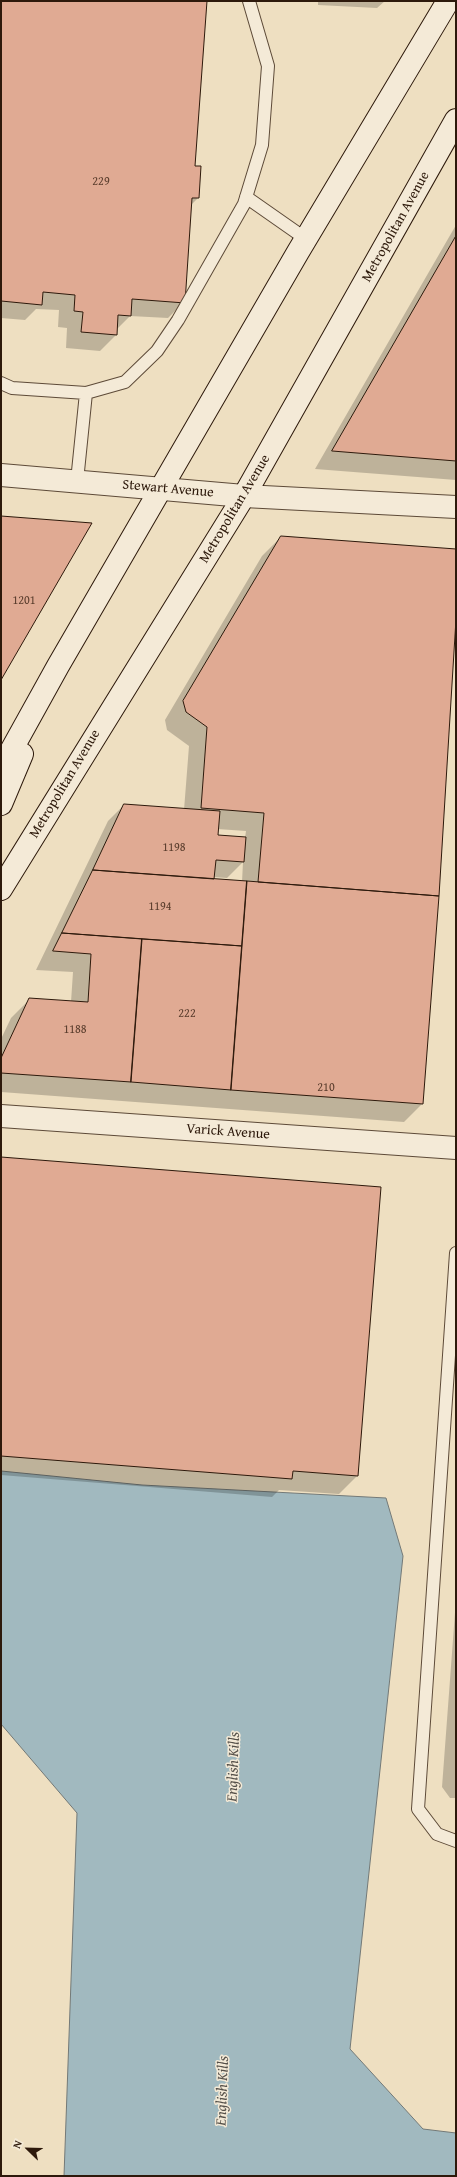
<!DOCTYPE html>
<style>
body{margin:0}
#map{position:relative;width:457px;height:2177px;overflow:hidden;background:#eedfc1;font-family:"Gentium Book Plus",serif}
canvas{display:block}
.frame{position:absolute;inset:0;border:2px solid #2d190b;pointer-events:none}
.north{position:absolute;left:8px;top:2129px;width:40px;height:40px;-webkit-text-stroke:3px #f4ead7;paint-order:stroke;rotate:293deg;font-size:11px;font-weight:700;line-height:16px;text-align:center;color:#2d190b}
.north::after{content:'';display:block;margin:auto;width:14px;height:18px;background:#2d190b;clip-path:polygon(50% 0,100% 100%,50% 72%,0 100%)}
</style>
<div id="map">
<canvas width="457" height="2177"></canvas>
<div class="frame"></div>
<div class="north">N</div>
</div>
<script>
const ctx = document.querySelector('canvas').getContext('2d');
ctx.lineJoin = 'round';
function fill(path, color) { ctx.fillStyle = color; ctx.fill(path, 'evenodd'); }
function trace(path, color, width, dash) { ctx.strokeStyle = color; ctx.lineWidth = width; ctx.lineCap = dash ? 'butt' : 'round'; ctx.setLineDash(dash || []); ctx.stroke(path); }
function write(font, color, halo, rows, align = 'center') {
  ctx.font = font + ' "Gentium Book Plus",serif'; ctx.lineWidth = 3; ctx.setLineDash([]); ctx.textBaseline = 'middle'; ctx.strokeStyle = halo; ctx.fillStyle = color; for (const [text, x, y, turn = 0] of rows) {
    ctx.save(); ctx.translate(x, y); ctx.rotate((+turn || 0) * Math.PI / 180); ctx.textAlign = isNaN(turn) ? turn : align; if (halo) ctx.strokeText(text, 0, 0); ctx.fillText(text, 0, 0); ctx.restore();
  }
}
const water = new Path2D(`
 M 1,1471 L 142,1485 L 386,1498 L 403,1556 L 350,2049 L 423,2129 L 456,2133 L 456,2176 L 64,2176 L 77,1813 L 1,1724 Z`);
const shadow = new Path2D(`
 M 1,1 L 206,1 L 194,166 L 198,198 L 191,205 L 184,302 L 168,318 L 130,316 L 116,330 L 116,335 L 100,351 L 66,348 L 67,328 L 58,327 L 59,310 L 36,309 L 25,320 L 1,318 Z
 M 318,1 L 385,1 L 377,8 L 318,5 Z
 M 456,225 L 456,480 L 315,469 Z
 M 281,537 L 456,550 L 456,603 L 422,1104 L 404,1122 L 1,1092 L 1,1039 L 11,1018 L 30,999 L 71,1002 L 73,972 L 36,970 L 108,821 L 124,805 L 184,810 L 189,746 L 167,730 L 165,720 L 262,556 ZM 217,829 L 246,831 L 245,838 L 217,836 ZM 243,862 L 242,882 L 213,880 L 214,877 L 227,878 Z
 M 1,1158 L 357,1476 L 339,1494 L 279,1490 L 272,1497 L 1,1475 Z
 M 456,1599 L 456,1798 L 450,1798 L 442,1787 Z`);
const building = new Path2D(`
 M 1,1 L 207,1 L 195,166 L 201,166 L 199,198 L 192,198 L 185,303 L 132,299 L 131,316 L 118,315 L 117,335 L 81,332 L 83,312 L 74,311 L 75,295 L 43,292 L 42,305 L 1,301 Z
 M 456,236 L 456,461 L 332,451 Z
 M 1,516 L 92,523 L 1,680 Z
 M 281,536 L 456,549 L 456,619 L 439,896 L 258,882 L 264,813 L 201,808 L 207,727 L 186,712 L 183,701 Z
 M 124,804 L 220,811 L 218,835 L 246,837 L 244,862 L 216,860 L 214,879 L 93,870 Z
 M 93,870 L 247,881 L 242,946 L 62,933 Z
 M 247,881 L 439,896 L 423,1104 L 231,1090 Z
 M 62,933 L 142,939 L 131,1082 L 1,1073 L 1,1058 L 29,998 L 88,1002 L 91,954 L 53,951 Z
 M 142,939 L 242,946 L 231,1090 L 131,1082 Z
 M 1,1157 L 381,1187 L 358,1476 L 293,1471 L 292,1479 L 1,1456 Z`);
const lane = new Path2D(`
 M 246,197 L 306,239
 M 1,383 L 12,388 L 86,393 L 125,382 L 157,351 L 178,320 L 244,204 L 262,145 L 268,66 L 249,1
 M 77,481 L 86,393
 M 456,1253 L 418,1809 L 437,1834 L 456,1841`);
const street = new Path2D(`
 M 1,475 L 244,496 L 456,507
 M 1,1116 L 456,1148`);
const secondary = new Path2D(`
 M 1,769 L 58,666 L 298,252 L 448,1
 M 1,804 L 22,754
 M 1,889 L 244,496 L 456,120`);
const numberNames = [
 ["229",101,182],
 ["1201",24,601],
 ["1198",174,848],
 ["1194",160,907],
 ["222",187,1014],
 ["1188",75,1030],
 ["210",326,1088]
];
const streetNames = [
 ["Metropolitan Avenue",396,227,-61],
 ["Stewart Avenue",168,489,5],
 ["Metropolitan Avenue",235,509,-59],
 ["Metropolitan Avenue",65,784,-59],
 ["Varick Avenue",228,1132,4]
];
const waterNames = [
 ["English Kills",234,1767,-88],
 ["English Kills",223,2091,-88]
];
fill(water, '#a1b9bf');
trace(water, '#737977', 1);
fill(shadow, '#0003');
fill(building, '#e0aa93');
trace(building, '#2d190b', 1);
trace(lane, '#5d4a38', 14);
trace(street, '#5d4a38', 24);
trace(secondary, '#2d190b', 24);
trace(lane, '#f4ead7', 12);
trace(street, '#f4ead7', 22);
trace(secondary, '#f4ead7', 22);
write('12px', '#5a3d2d', null, numberNames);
write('14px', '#2d190b', '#f4ead7', streetNames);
write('italic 15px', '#56514a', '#f4ead7', waterNames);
</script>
